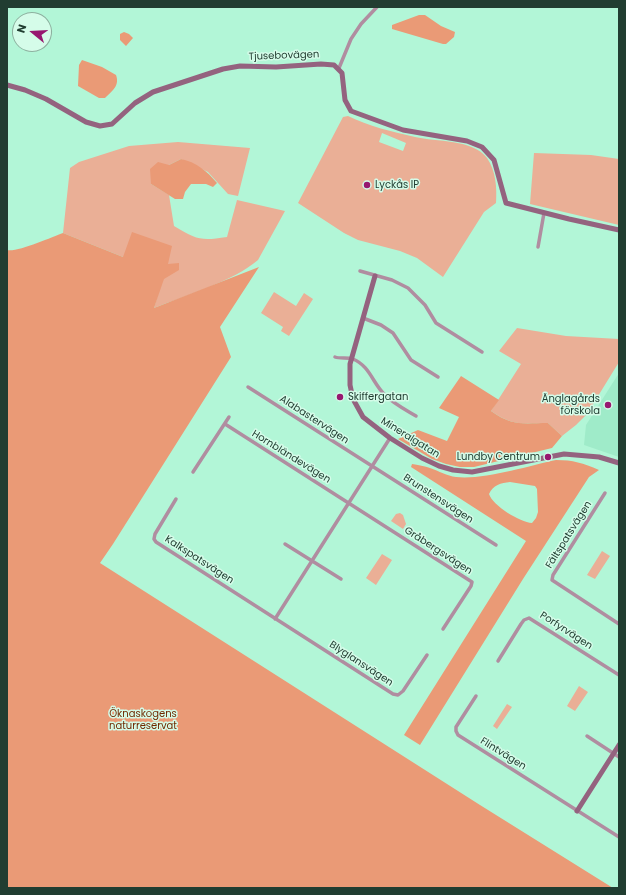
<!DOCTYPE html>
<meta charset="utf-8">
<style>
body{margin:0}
#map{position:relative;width:626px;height:895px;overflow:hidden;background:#b2f6d7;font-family:Poppins,sans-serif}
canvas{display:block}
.frame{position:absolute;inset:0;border:8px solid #213d31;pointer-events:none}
.north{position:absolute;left:12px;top:12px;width:40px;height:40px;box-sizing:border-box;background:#d5fce9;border:1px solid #8db09f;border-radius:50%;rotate:288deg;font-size:11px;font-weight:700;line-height:16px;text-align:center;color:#213d31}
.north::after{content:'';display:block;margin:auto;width:14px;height:18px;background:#971870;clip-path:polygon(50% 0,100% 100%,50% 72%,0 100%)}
</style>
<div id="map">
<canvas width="626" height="895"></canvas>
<div class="frame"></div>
<div class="north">N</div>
</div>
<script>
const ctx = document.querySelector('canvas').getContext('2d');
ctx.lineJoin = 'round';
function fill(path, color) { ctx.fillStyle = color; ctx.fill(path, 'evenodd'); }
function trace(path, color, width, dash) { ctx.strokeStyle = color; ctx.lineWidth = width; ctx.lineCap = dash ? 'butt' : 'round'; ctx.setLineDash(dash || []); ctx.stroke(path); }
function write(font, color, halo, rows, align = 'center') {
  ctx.font = font + ' Poppins,sans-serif'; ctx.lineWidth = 3; ctx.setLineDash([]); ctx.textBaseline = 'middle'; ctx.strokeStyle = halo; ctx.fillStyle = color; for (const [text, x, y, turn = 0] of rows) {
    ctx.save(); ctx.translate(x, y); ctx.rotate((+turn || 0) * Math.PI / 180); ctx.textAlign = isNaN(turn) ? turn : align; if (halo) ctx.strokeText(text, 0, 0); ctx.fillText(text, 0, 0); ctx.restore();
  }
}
const built = new Path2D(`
 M 619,373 L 619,457 L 584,445 L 586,425 Z`);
const green = new Path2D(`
 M 348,116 C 368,126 393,132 415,137 C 436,142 473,139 487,158 C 496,171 497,188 496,203 L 484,212 L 443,277 L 417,258 L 400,251 L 358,240 L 344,233 L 298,203 L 343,117 ZM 382,133 L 406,143 L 403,151 L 379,142 Z
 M 178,142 L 250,148 L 238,196 L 228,194 L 208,172 L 181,159 L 169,165 L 151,184 L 169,195 L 174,226 C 197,240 201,241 227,237 L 237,200 L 285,211 L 258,260 C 234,281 184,296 154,308 L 167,264 L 123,257 L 63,233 L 70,168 L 79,162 L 129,146 Z
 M 534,153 L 591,155 L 619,159 L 619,225 L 530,204 Z
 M 274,292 L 296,306 L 304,293 L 313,299 L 289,336 L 281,331 L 283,327 L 261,313 Z
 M 517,328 L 566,336 L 619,339 L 619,362 L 587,414 L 576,425 L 562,436 L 548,423 C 522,423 514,427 491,411 L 521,364 L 499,351 Z
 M 400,513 L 403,515 L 406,524 L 403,529 L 391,521 L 396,514 Z
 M 602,551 L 610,556 L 595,579 L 587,575 Z
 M 382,554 L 392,560 L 376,585 L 366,578 Z
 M 579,686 L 588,692 L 575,711 L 567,706 Z
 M 507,704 L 512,707 L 497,729 L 493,726 Z`);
const forest = new Path2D(`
 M 419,15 L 425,15 L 441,26 L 455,32 L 454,37 L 446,44 L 443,44 L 392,29 L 392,25 Z
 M 124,32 L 129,34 L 133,38 L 126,46 L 120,40 L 120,34 Z
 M 82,60 L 102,67 L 116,75 C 120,86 112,91 105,98 L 99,98 L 78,86 L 79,65 Z
 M 181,159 C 196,162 207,171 217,183 L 213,187 L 206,184 L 191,184 L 185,192 L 183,199 L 175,199 L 151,184 L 150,169 L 158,162 L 169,165 Z
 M 132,232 L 172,246 L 168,264 L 179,263 L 179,270 L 164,279 L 154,308 L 259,267 L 220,327 L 231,357 L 113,544 L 100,563 L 480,805 L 613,888 L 7,888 L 7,250 C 16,253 52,237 63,233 L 123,257 Z
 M 461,376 L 499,400 L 491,411 C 513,427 524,423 548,423 L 562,436 L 552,448 L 474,467 L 460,467 L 446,464 L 432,459 L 398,439 L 418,430 L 447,441 L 459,417 L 439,408 Z
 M 556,460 C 573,460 583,463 599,470 L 589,477 L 523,579 L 420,745 L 404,735 L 526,541 L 411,467 L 412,464 C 418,465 425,466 430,468 C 439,471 447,476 456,477 C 484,480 528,466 556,460 ZM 510,482 L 535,486 L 537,489 L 538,512 L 536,518 L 532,523 C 520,522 493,506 489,494 C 493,485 501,483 510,482 Z`);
const street = new Path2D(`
 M 339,68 L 351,39 L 361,24 L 377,7
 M 538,247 L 544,213
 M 360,271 L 392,280 L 408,288 L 425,305 L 436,323 L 482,352
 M 363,318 L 381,325 L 393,333 L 411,360 L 438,377
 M 335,357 C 340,359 348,357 353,359 C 370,366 373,384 385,395 C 394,404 406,410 416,416
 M 248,387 L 496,545
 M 225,424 L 472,582 L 471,586 L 443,629
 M 193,472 L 229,417
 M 605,493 L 553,575 L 552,580 L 619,624
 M 176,499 L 155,534 L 154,539 L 156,542 L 393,694 L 398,695 L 403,691 L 427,655
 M 285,544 L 341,579
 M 275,619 L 390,438
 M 498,661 L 521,624 L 524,620 L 529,618 L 619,675
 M 476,696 L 456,727 L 456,731 L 458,735 L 619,837
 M 587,736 L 619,757`);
const secondary = new Path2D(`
 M 7,85 L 25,90 L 46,99 L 86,122 L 100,126 L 112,124 L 135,103 L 153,92 L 223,69 L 240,66 L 276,67 L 321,64 L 334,65 L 342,73 L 345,100 L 351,111 L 403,130 L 467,141 L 482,147 L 494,160 L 506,203 L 569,219 L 619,230
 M 375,276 L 350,364 L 350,385 L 353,399 L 363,417 L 390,438 L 422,458 L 439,466 L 453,470 L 472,472 L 564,454 L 599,457 L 619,463
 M 577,811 L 619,745`);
const markers = [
 [367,185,4,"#971870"],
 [340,397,4,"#971870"],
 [608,405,4,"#971870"],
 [548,457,4,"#971870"]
];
const streetNames = [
 ["Tjusebovägen",284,56,-2],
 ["Alabastervägen",314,420,33],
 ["Mineralgatan",410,438,32],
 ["Hornbländevägen",291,457,32],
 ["Brunstensvägen",438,499,33],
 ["Fältspatsvägen",569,535,-58],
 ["Gråbergsvägen",438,551,33],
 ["Kalkspatsvägen",199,560,33],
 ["Porfyrvägen",566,631,33],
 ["Blyglansvägen",361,664,33],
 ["Flintvägen",503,754,32]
];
const poiNames = [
 ["Lyckås IP",375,185],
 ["Skiffergatan",348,397],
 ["Änglagårds",600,399,"right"],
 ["förskola",600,411,"right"],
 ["Lundby Centrum",540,457,"right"]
];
const parkNames = [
 ["Öknaskogens",143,714],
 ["naturreservat",143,726]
];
fill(built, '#9febc9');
fill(green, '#eaaf96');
fill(forest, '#ea9a76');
trace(street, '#b08da0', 3.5);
trace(secondary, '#94637f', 5);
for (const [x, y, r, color] of markers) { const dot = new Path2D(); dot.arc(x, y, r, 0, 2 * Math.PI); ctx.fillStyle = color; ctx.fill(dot); trace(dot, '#d5fce9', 1.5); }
write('10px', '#213d31', '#d5fce9', streetNames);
write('10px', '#213d31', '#d5fce9', poiNames, 'left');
write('10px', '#702900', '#d5fce9', parkNames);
</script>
